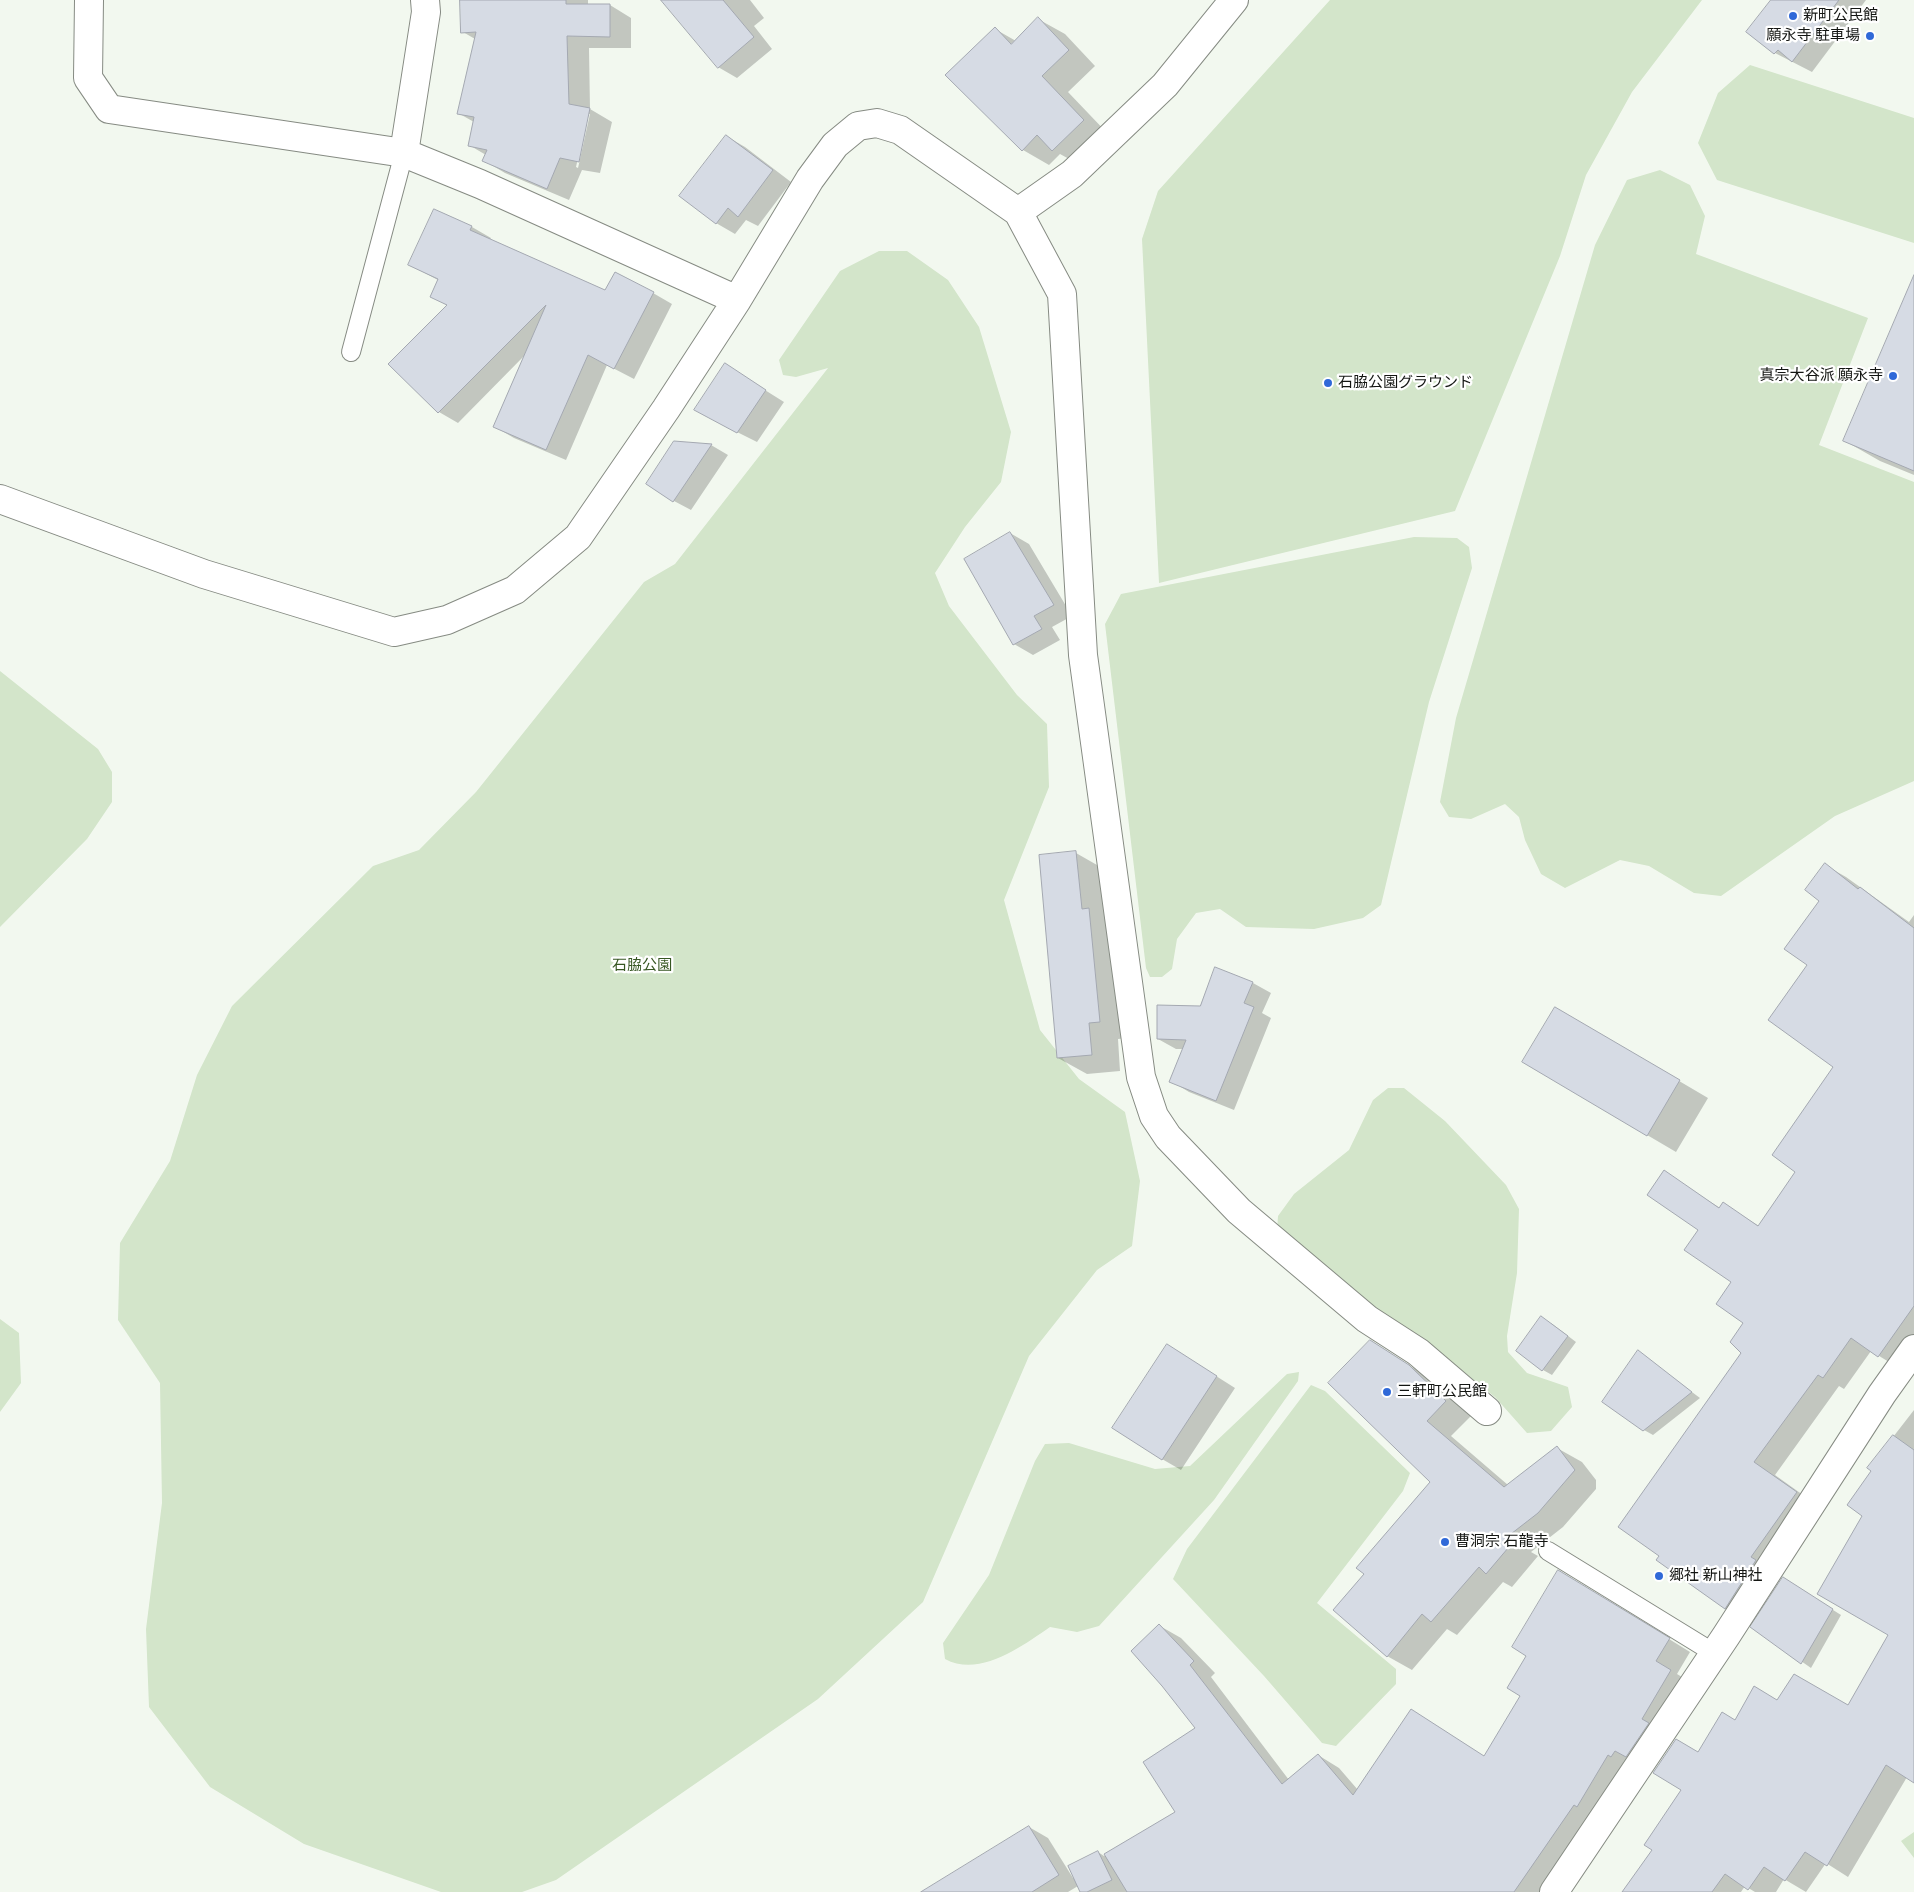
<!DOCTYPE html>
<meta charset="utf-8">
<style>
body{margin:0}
canvas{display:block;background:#f2f8ef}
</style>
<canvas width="1914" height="1892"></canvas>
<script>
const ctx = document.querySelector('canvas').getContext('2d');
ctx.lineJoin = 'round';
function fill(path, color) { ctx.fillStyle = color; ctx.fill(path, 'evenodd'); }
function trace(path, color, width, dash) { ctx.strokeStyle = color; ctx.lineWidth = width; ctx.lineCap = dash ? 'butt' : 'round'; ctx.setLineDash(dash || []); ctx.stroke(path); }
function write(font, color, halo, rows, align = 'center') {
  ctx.font = font + ' "Fira Sans Condensed","Noto Sans JP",sans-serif'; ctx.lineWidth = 4.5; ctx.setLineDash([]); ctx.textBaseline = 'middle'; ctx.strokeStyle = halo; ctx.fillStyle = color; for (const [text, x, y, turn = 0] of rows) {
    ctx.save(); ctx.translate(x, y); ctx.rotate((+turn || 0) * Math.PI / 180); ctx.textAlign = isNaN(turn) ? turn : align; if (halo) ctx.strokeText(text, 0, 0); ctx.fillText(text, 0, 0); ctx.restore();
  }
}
const green = new Path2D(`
 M 1330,0 L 1702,0 L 1632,92 L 1586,175 L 1560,256 L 1455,511 L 1159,583 L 1142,239 L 1158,191 Z
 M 1750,65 L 1914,118 L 1914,243 L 1717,180 L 1698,143 L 1718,93 Z
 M 1660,170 L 1690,185 L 1705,216 L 1696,254 L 1868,318 L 1819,445 L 1914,482 L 1914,781 L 1835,816 L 1721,896 L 1694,893 L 1649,866 L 1620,860 L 1565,888 L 1541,874 L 1525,840 L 1519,817 L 1505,804 L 1471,819 L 1449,817 L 1440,802 L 1456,718 L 1595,245 L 1627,180 Z
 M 879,251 L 907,251 L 948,280 L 979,327 L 1011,432 L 1001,482 L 965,527 L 935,573 L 949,606 L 1017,695 L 1047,724 L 1049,787 L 1004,900 L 1040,1030 L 1079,1079 L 1125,1112 L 1140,1181 L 1132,1246 L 1097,1270 L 1029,1356 L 923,1602 L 818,1699 L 556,1880 L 522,1892 L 441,1892 L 304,1844 L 210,1787 L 149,1707 L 146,1629 L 162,1503 L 160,1383 L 118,1320 L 120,1243 L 170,1161 L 197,1075 L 232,1006 L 373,866 L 419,850 L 476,792 L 644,582 L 675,564 L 828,368 L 796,377 L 783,375 L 779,360 L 840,271 Z
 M 1414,537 L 1457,538 L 1469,547 L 1472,568 L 1429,702 L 1381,905 L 1363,918 L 1314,929 L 1246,927 L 1220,909 L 1196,913 L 1177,939 L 1172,969 L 1162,977 L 1150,977 L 1146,968 L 1105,624 L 1121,594 Z
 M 0,671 L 98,749 L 112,772 L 112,802 L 87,839 L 0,927 Z
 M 1388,1088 L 1404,1088 L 1445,1121 L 1506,1185 L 1519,1209 L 1517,1273 L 1507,1336 L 1508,1352 L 1527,1373 L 1568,1387 L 1572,1407 L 1551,1431 L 1527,1433 L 1495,1397 L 1466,1374 L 1346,1289 L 1277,1231 L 1278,1216 L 1294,1194 L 1349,1150 L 1373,1100 Z
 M 0,1319 L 19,1333 L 21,1383 L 0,1412 Z
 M 1299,1372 L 1298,1381 L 1214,1500 L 1099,1626 L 1077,1632 L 1050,1627 C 1022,1646 980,1678 945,1659 L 943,1643 L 989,1575 L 1035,1461 L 1045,1444 L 1069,1443 L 1155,1469 L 1190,1466 L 1287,1374 Z
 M 1311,1385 L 1325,1391 L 1410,1473 L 1403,1491 L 1317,1603 L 1396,1669 L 1396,1684 L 1336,1746 L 1322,1743 L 1264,1676 L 1173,1579 L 1187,1549 Z
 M 1914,1832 L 1914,1858 L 1901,1841 Z`);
const shadow = new Path2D(`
 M 461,0 L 588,0 L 588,5 L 610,5 L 631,18 L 631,48 L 589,48 L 590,109 L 612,122 L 600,173 L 582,170 L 569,200 L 505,173 L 483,160 L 486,155 L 469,145 L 474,122 L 458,113 L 475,39 L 463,32 ZM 588,114 L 590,114 L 578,168 L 576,167 Z
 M 667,0 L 750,0 L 764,18 L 754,26 L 772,49 L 737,78 L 718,67 Z
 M 1773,0 L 1866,0 L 1812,72 L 1775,53 L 1748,32 Z
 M 1038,19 L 1065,34 L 1095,66 L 1068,92 L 1110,136 L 1080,165 L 1060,154 L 1049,165 L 1023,150 L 995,29 L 1016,41 Z
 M 726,136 L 745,147 L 791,182 L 758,226 L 746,220 L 735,234 L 716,223 Z
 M 435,210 L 472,227 L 491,238 L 490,240 L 606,292 L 653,293 L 672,304 L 634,379 L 607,365 L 566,460 L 514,438 L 495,427 L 525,355 L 458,423 L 439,412 L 390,364 L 448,306 L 431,296 L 438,280 L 409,265 Z
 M 1914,311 L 1914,475 L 1880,461 L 1845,441 Z
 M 725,365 L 784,402 L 757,442 L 715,421 Z
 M 675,442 L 711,445 L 728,455 L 691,510 L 674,501 Z
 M 1010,533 L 1029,544 L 1072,616 L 1052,627 L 1060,640 L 1033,655 L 1014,644 Z
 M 1076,853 L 1104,869 L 1128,1038 L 1118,1039 L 1120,1071 L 1087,1074 L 1058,1058 Z
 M 1825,865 L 1846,877 L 1909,922 L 1914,915 L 1914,1354 L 1902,1370 L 1871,1351 L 1844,1389 L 1839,1386 L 1775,1475 L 1817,1505 L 1746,1620 L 1725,1608 L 1660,1555 L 1742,1352 L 1745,1322 L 1732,1282 L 1664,1172 L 1720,1208 L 1723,1204 L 1759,1226 L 1797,1171 L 1835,1067 L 1809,965 Z
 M 1216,968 L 1253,983 L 1271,993 L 1262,1013 L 1271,1018 L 1234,1110 L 1189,1092 L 1171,1081 L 1183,1049 L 1176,1049 L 1158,1039 L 1200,1007 Z
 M 1584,1025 L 1708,1098 L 1676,1152 L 1523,1062 Z
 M 1551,1323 L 1576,1342 L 1552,1375 L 1543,1370 Z
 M 1370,1341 L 1434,1381 L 1471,1416 L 1451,1436 L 1508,1485 L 1557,1448 L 1582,1462 L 1596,1480 L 1596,1489 L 1563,1527 L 1531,1552 L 1538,1556 L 1512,1587 L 1503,1582 L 1457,1635 L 1447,1629 L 1412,1670 L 1387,1656 L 1366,1574 L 1431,1482 Z
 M 1167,1345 L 1235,1388 L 1181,1470 L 1162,1459 Z
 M 1638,1352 L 1700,1398 L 1653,1435 L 1644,1430 Z
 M 1914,1410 L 1914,1781 L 1907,1777 L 1848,1877 L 1826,1863 L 1806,1892 L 1784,1879 L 1776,1892 L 1755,1892 L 1745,1886 L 1741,1892 L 1624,1892 L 1654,1850 L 1698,1754 L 1736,1721 L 1777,1701 L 1848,1706 L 1889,1635 L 1863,1516 L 1873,1471 L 1869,1468 Z
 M 1580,1584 L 1690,1652 L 1677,1674 L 1692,1683 L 1544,1892 L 1081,1892 L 1078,1886 L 1068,1892 L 923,1892 L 1029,1827 L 1048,1838 L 1073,1878 L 1098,1852 L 1104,1856 L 1177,1813 L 1196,1728 L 1160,1626 L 1181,1638 L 1215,1673 L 1211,1677 L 1289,1780 L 1318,1755 L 1339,1768 L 1358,1790 L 1485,1757 L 1522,1695 Z
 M 1792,1584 L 1841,1615 L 1811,1668 L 1752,1627 Z`);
const building = new Path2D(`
 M 460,0 L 566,0 L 566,4 L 610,4 L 610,37 L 567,36 L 569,104 L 590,108 L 579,162 L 560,158 L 547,189 L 482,161 L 487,150 L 468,146 L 474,117 L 457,114 L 476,32 L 461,33 Z
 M 661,0 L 723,0 L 754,37 L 718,68 Z
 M 1771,0 L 1839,0 L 1792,62 L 1778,50 L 1774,54 L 1746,32 Z
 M 1038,17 L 1069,50 L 1042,76 L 1084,120 L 1052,151 L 1037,135 L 1022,151 L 945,75 L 995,27 L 1011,44 Z
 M 726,135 L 773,170 L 738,217 L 728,208 L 716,224 L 679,196 Z
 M 434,209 L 472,226 L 470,230 L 605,290 L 615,272 L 654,292 L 614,369 L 588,355 L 546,450 L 493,427 L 546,305 L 438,413 L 388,364 L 447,305 L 430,297 L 438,279 L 408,265 Z
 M 1914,275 L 1914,471 L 1843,441 Z
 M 725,363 L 766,390 L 737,433 L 694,410 Z
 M 674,441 L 712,444 L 673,502 L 646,484 Z
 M 1010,532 L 1054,605 L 1034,616 L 1042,629 L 1013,645 L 964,559 Z
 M 1076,851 L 1082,909 L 1089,908 L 1100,1022 L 1089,1023 L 1092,1055 L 1057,1058 L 1039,855 Z
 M 1825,863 L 1858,889 L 1860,887 L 1914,928 L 1914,1306 L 1878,1357 L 1851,1338 L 1823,1378 L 1818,1375 L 1754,1462 L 1797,1492 L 1751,1557 L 1756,1560 L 1725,1609 L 1656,1560 L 1659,1556 L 1618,1527 L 1741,1353 L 1730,1342 L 1743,1323 L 1716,1304 L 1731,1282 L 1684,1250 L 1698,1230 L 1647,1195 L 1664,1170 L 1719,1208 L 1723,1202 L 1758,1226 L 1795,1172 L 1772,1155 L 1833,1067 L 1768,1020 L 1807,965 L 1784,949 L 1819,901 L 1805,890 Z
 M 1215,967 L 1253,982 L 1244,1003 L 1254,1007 L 1216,1101 L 1169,1082 L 1186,1040 L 1157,1039 L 1157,1005 L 1200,1006 Z
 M 1555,1007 L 1680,1080 L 1647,1136 L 1522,1062 Z
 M 1541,1316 L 1568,1336 L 1542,1371 L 1516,1351 Z
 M 1370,1340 L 1409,1365 L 1446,1401 L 1427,1421 L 1504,1487 L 1557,1446 L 1575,1470 L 1538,1513 L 1507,1537 L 1514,1541 L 1486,1574 L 1479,1567 L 1431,1622 L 1422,1614 L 1387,1657 L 1333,1610 L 1364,1574 L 1356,1568 L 1430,1482 L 1328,1383 Z
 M 1167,1344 L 1217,1376 L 1162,1460 L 1112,1428 Z
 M 1638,1350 L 1692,1392 L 1643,1431 L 1602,1402 Z
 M 1893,1435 L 1914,1450 L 1914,1783 L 1886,1765 L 1827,1866 L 1805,1852 L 1785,1881 L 1764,1867 L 1748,1890 L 1725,1874 L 1712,1892 L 1622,1892 L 1652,1850 L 1644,1845 L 1681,1790 L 1653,1773 L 1676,1739 L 1698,1752 L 1722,1712 L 1735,1720 L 1754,1686 L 1777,1700 L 1794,1674 L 1848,1705 L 1888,1635 L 1817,1594 L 1862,1516 L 1847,1505 L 1871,1471 L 1867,1468 Z
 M 1558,1570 L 1670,1638 L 1656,1661 L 1671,1670 L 1642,1719 L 1649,1723 L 1626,1757 L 1615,1751 L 1611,1757 L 1608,1755 L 1577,1807 L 1574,1805 L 1514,1892 L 1127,1892 L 1104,1854 L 1175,1812 L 1143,1762 L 1195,1728 L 1162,1686 L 1131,1651 L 1159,1624 L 1194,1661 L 1190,1665 L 1282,1784 L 1318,1754 L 1353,1795 L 1411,1709 L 1484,1756 L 1520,1696 L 1507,1688 L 1526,1656 L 1512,1647 Z
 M 1783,1577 L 1833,1609 L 1801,1664 L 1750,1627 Z
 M 1029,1826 L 1059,1875 L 1032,1892 L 921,1892 Z
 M 1098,1851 L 1112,1880 L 1087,1892 L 1080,1892 L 1068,1866 Z`);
const lane = new Path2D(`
 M 351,352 L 404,153
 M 1548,1551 L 1714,1653`);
const street = new Path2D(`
 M 89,0 L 88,78 L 109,109 L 404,153 L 480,184 L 737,300
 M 404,153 L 426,12 L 425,0
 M 0,499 L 204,574 L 394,632 L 447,620 L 515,590 L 578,537 L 666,409 L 737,300 L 810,179 L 835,145 L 858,126 L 877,123 L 900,130 L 1018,212 L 1062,294 L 1083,655 L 1141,1077 L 1154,1116 L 1168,1137 L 1239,1211 L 1367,1319 L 1418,1352 L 1487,1411`);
const secondary = new Path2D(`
 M 1018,212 L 1072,174 L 1165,85 L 1234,0
 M 1554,1892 L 1726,1636 L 1882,1394 L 1914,1349`);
const markers = [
 [1793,16,5,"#3069d8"],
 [1870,36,5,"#3069d8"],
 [1893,376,5,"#3069d8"],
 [1328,383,5,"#3069d8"],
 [1387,1392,5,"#3069d8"],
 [1445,1542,5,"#3069d8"],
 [1659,1576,5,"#3069d8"]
];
const poiNames = [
 ["新町公民館",1803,16],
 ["願永寺 駐車場",1860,36,"right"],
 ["真宗大谷派 願永寺",1883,376,"right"],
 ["石脇公園グラウンド",1338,383],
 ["三軒町公民館",1397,1392],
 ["曹洞宗 石龍寺",1455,1542],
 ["郷社 新山神社",1669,1576]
];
const parkNames = [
 ["石脇公園",642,966]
];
fill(green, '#d3e5ca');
fill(shadow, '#0003');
fill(building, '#d6dbe4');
trace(building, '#a4a8b1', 1);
trace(lane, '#868b83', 20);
trace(street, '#868b83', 30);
trace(secondary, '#868b83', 30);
trace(lane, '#fff', 18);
trace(street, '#fff', 28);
trace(secondary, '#fff', 28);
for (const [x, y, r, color] of markers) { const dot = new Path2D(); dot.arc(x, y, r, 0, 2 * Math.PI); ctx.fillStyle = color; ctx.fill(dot); trace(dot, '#fff', 2); }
write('15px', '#131512', '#fff', poiNames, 'left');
write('15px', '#375723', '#fff', parkNames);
</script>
